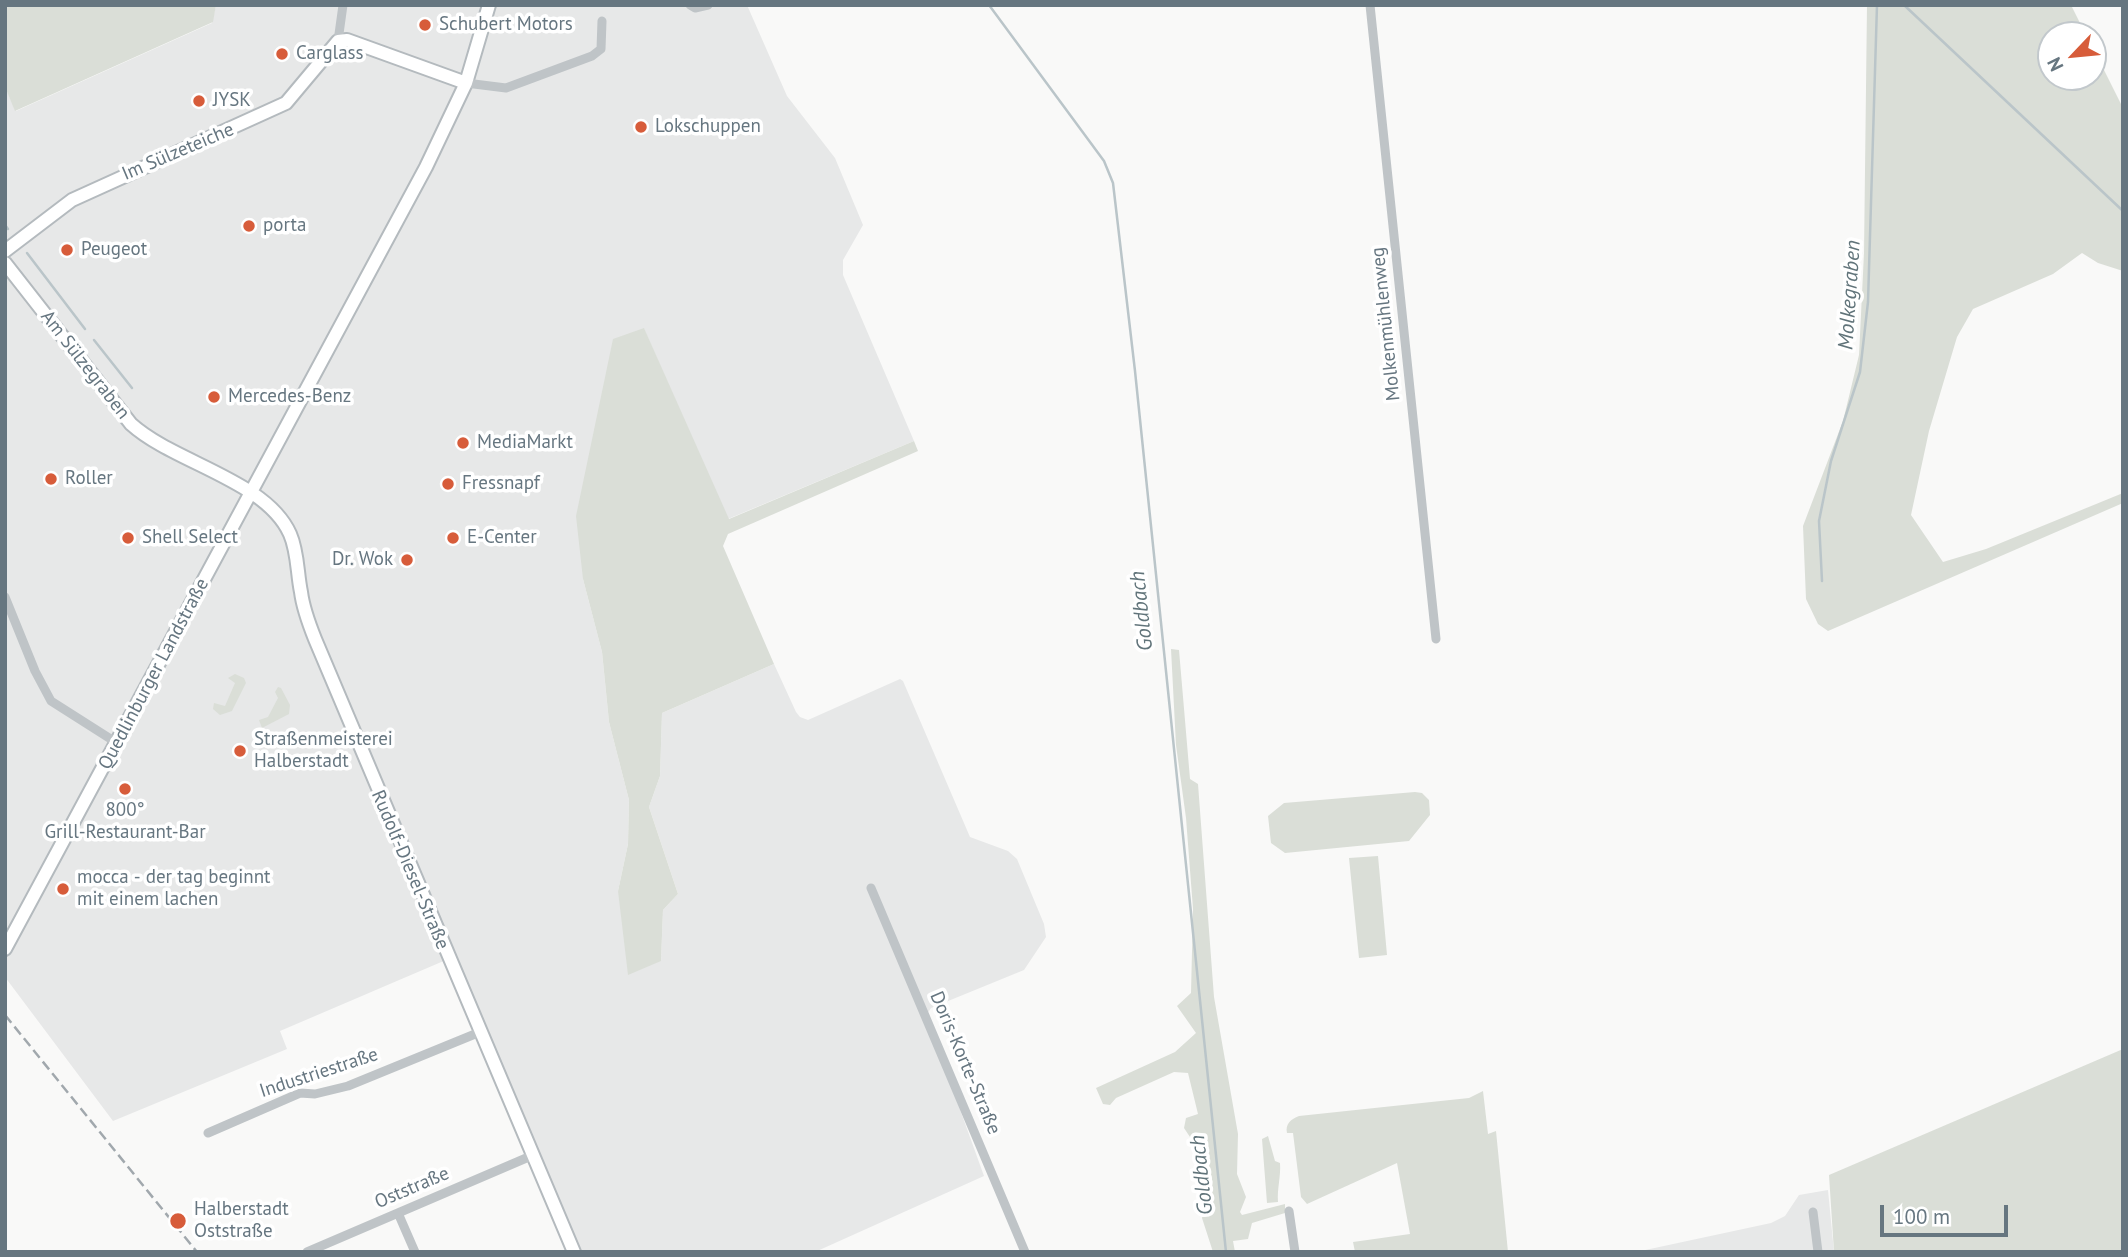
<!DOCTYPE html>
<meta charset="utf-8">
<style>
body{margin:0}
#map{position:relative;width:2128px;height:1257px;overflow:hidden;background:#f9f9f8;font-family:"PT Sans",sans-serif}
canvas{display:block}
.frame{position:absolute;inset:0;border:7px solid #667680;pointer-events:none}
.north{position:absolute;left:2037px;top:21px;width:70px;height:70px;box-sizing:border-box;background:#fff;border:2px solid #c2c8cc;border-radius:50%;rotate:244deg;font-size:19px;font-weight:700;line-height:28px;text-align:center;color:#667680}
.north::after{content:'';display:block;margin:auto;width:24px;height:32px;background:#d75c3a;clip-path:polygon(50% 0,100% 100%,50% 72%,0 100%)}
.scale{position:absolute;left:1880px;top:1205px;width:128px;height:32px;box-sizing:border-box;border:4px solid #667680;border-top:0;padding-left:9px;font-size:21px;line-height:24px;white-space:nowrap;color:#667680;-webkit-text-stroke:5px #fff;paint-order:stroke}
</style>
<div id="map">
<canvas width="2128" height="1257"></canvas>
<div class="frame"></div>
<div class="north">N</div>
<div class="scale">100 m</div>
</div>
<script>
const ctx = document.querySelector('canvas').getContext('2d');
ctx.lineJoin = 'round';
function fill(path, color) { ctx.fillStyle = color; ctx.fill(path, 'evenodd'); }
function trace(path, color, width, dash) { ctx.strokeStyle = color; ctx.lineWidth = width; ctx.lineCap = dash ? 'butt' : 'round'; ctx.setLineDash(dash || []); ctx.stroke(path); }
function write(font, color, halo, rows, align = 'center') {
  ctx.font = font + ' "PT Sans",sans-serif'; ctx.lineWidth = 7; ctx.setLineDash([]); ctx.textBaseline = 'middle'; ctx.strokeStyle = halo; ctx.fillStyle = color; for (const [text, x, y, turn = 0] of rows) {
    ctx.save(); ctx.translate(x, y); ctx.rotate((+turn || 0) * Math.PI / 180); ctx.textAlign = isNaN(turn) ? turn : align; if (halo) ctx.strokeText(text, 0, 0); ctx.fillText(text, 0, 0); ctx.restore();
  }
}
const built = new Path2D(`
 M 216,5 L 747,5 L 787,96 L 835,158 L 863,225 L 843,260 L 843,275 L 914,441 L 728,519 L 644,329 L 583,579 L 602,652 L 609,722 L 629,800 L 628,844 L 618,891 L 661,961 L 663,910 L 678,894 L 649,807 L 660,776 L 662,713 L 774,664 L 796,712 L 800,717 L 808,720 L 900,679 L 903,681 L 970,837 L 1008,851 L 1017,859 L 1044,924 L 1046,937 L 1024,970 L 931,1008 L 923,1020 L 949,1079 L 984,1176 L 815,1252 L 581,1252 L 453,957 L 280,1031 L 287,1049 L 113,1121 L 5,977 L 5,87 L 16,111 L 212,23 Z
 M 1828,1190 L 1834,1252 L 1636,1252 L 1771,1223 L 1785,1216 L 1799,1195 Z`);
const green = new Path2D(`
 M 5,5 L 216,5 L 213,22 L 15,111 L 5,87 Z
 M 1867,5 L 2071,5 L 2086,35 L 2051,35 L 2051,77 L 2093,77 L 2093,48 L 2123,108 L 2123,271 L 2098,263 L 2082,253 L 2053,274 L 1973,309 L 1957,337 L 1929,431 L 1911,515 L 1943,562 L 1986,549 L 2123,493 L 2123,503 L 1828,631 L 1818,624 L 1806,599 L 1803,526 L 1843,421 L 1859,355 L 1864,253 Z
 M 644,328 L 729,519 L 914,441 L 918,451 L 728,534 L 723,546 L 774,664 L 662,713 L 660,776 L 649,807 L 678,894 L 663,910 L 661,961 L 628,975 L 618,891 L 628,844 L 629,800 L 609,722 L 602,652 L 583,579 L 576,516 L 613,339 Z
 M 1171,649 L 1179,650 L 1190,779 L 1198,784 L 1214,997 L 1238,1134 L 1237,1174 L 1246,1197 L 1240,1212 L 1242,1215 L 1285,1204 L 1285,1213 L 1252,1223 L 1248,1239 L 1233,1241 L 1235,1252 L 1213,1252 L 1202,1218 C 1218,1177 1207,1162 1184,1128 L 1186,1118 L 1198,1114 L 1188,1073 L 1174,1072 L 1116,1098 L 1110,1105 L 1103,1104 L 1096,1088 L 1175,1052 L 1196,1033 L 1177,1006 L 1191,993 L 1193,909 L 1186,818 L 1176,745 Z
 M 235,674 L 244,678 L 246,683 L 232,711 L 220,715 L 213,709 L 214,703 L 225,706 L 235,683 L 228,678 Z
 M 278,687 L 281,688 L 290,705 L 289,714 L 262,728 L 259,720 L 268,717 L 278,698 L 275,692 Z
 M 1415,792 L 1422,793 L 1429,800 L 1430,815 L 1409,841 L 1285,853 L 1271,843 L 1268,816 L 1284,803 Z
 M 1378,856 L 1387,955 L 1359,958 L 1349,858 Z
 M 2123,1049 L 2123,1252 L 1834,1252 L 1829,1175 Z
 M 1483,1091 L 1488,1134 L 1496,1131 L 1508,1252 L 1355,1252 L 1353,1242 L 1410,1234 L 1397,1163 L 1307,1204 L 1301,1197 L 1293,1133 L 1287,1133 C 1285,1124 1291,1119 1299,1116 L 1469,1098 Z
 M 1268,1136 L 1275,1161 L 1280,1163 C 1281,1177 1277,1188 1278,1202 L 1267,1203 L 1262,1139 Z`);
const stream = new Path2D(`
 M 989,5 L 1104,161 L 1113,183 L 1135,371 L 1226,1252
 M 1904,5 L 2123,211
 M 5,225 L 8,229
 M 27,253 L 85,329
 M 94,340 L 132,388
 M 1822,581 L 1819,521 L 1831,461 L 1860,372 L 1868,302 L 1877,5`);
const street = new Path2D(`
 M 690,5 L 695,8 L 708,5
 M 1370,5 L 1436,639
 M 338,41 L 343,5
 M 466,83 L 506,88 L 592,56 L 601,49 L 602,21
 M 5,597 L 35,671 L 51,701 L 117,743
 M 871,888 L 1025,1252
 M 208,1133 L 300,1093 L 315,1094 L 348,1086 L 480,1032
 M 1289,1211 L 1295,1252
 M 1813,1212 L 1818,1252
 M 398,1213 L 415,1252
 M 307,1252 L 531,1156`);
const secondary = new Path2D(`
 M 5,251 L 72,200 L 286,103 L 338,41 L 347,40 L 466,83
 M 5,263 L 131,424 C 174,463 266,480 290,534 C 298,552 297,573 301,592 C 303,608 309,624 315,639 L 574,1252
 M 5,949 L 426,167 L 466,83 L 489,5`);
const rail = new Path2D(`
 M 5,1015 L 197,1252`);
const markers = [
 [425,25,7,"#d75c3a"],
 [282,54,7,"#d75c3a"],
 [199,101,7,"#d75c3a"],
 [641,127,7,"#d75c3a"],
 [249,226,7,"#d75c3a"],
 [67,250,7,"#d75c3a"],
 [214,397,7,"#d75c3a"],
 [463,443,7,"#d75c3a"],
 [51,479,7,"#d75c3a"],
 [448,484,7,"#d75c3a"],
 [128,538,7,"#d75c3a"],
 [453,538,7,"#d75c3a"],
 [407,560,7,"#d75c3a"],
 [240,751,7,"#d75c3a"],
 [125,789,7,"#d75c3a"],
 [63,889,7,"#d75c3a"],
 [178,1221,9,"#d75c3a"]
];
const poiNames = [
 ["Schubert Motors",439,25],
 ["Carglass",296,54],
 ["JYSK",213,101],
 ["Lokschuppen",655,127],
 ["porta",263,226],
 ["Peugeot",81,250],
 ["Mercedes-Benz",228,397],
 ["MediaMarkt",477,443],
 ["Roller",65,479],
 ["Fressnapf",462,484],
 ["Shell Select",142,538],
 ["E-Center",467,538],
 ["Dr. Wok",393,560,"right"],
 ["Straßenmeisterei",254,740],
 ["Halberstadt",254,762],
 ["800°",125,811,"center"],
 ["Grill-Restaurant-Bar",125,833,"center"],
 ["mocca - der tag beginnt",77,878],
 ["mit einem lachen",77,900],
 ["Halberstadt",194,1210],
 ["Oststraße",194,1232]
];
const streetNames = [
 ["Im Sülzeteiche",178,152,-23],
 ["Molkenmühlenweg",1386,324,-96],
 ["Am Sülzegraben",85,365,52],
 ["Quedlinburger Landstraße",154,674,-62],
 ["Rudolf-Diesel-Straße",410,870,67],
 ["Doris-Korte-Straße",965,1063,67],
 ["Industriestraße",319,1073,-18],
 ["Oststraße",412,1188,-23]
];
const waterNames = [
 ["Molkegraben",1850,295,-86],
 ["Goldbach",1142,611,-96],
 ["Goldbach",1202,1175,-96]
];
fill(built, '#e7e8e8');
fill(green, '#daded7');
trace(stream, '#bac5c9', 2.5);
trace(secondary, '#b4babe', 16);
trace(street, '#bfc4c7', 9);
trace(secondary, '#fff', 12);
trace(rail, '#a1a8ad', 2.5, [10, 5]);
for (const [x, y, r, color] of markers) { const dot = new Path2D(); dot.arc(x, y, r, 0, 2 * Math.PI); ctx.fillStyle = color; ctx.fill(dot); trace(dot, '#fff', 2.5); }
write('19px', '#667680', '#fff', poiNames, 'left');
write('19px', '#667680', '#fff', streetNames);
write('italic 21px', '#61747a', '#fff', waterNames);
</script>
